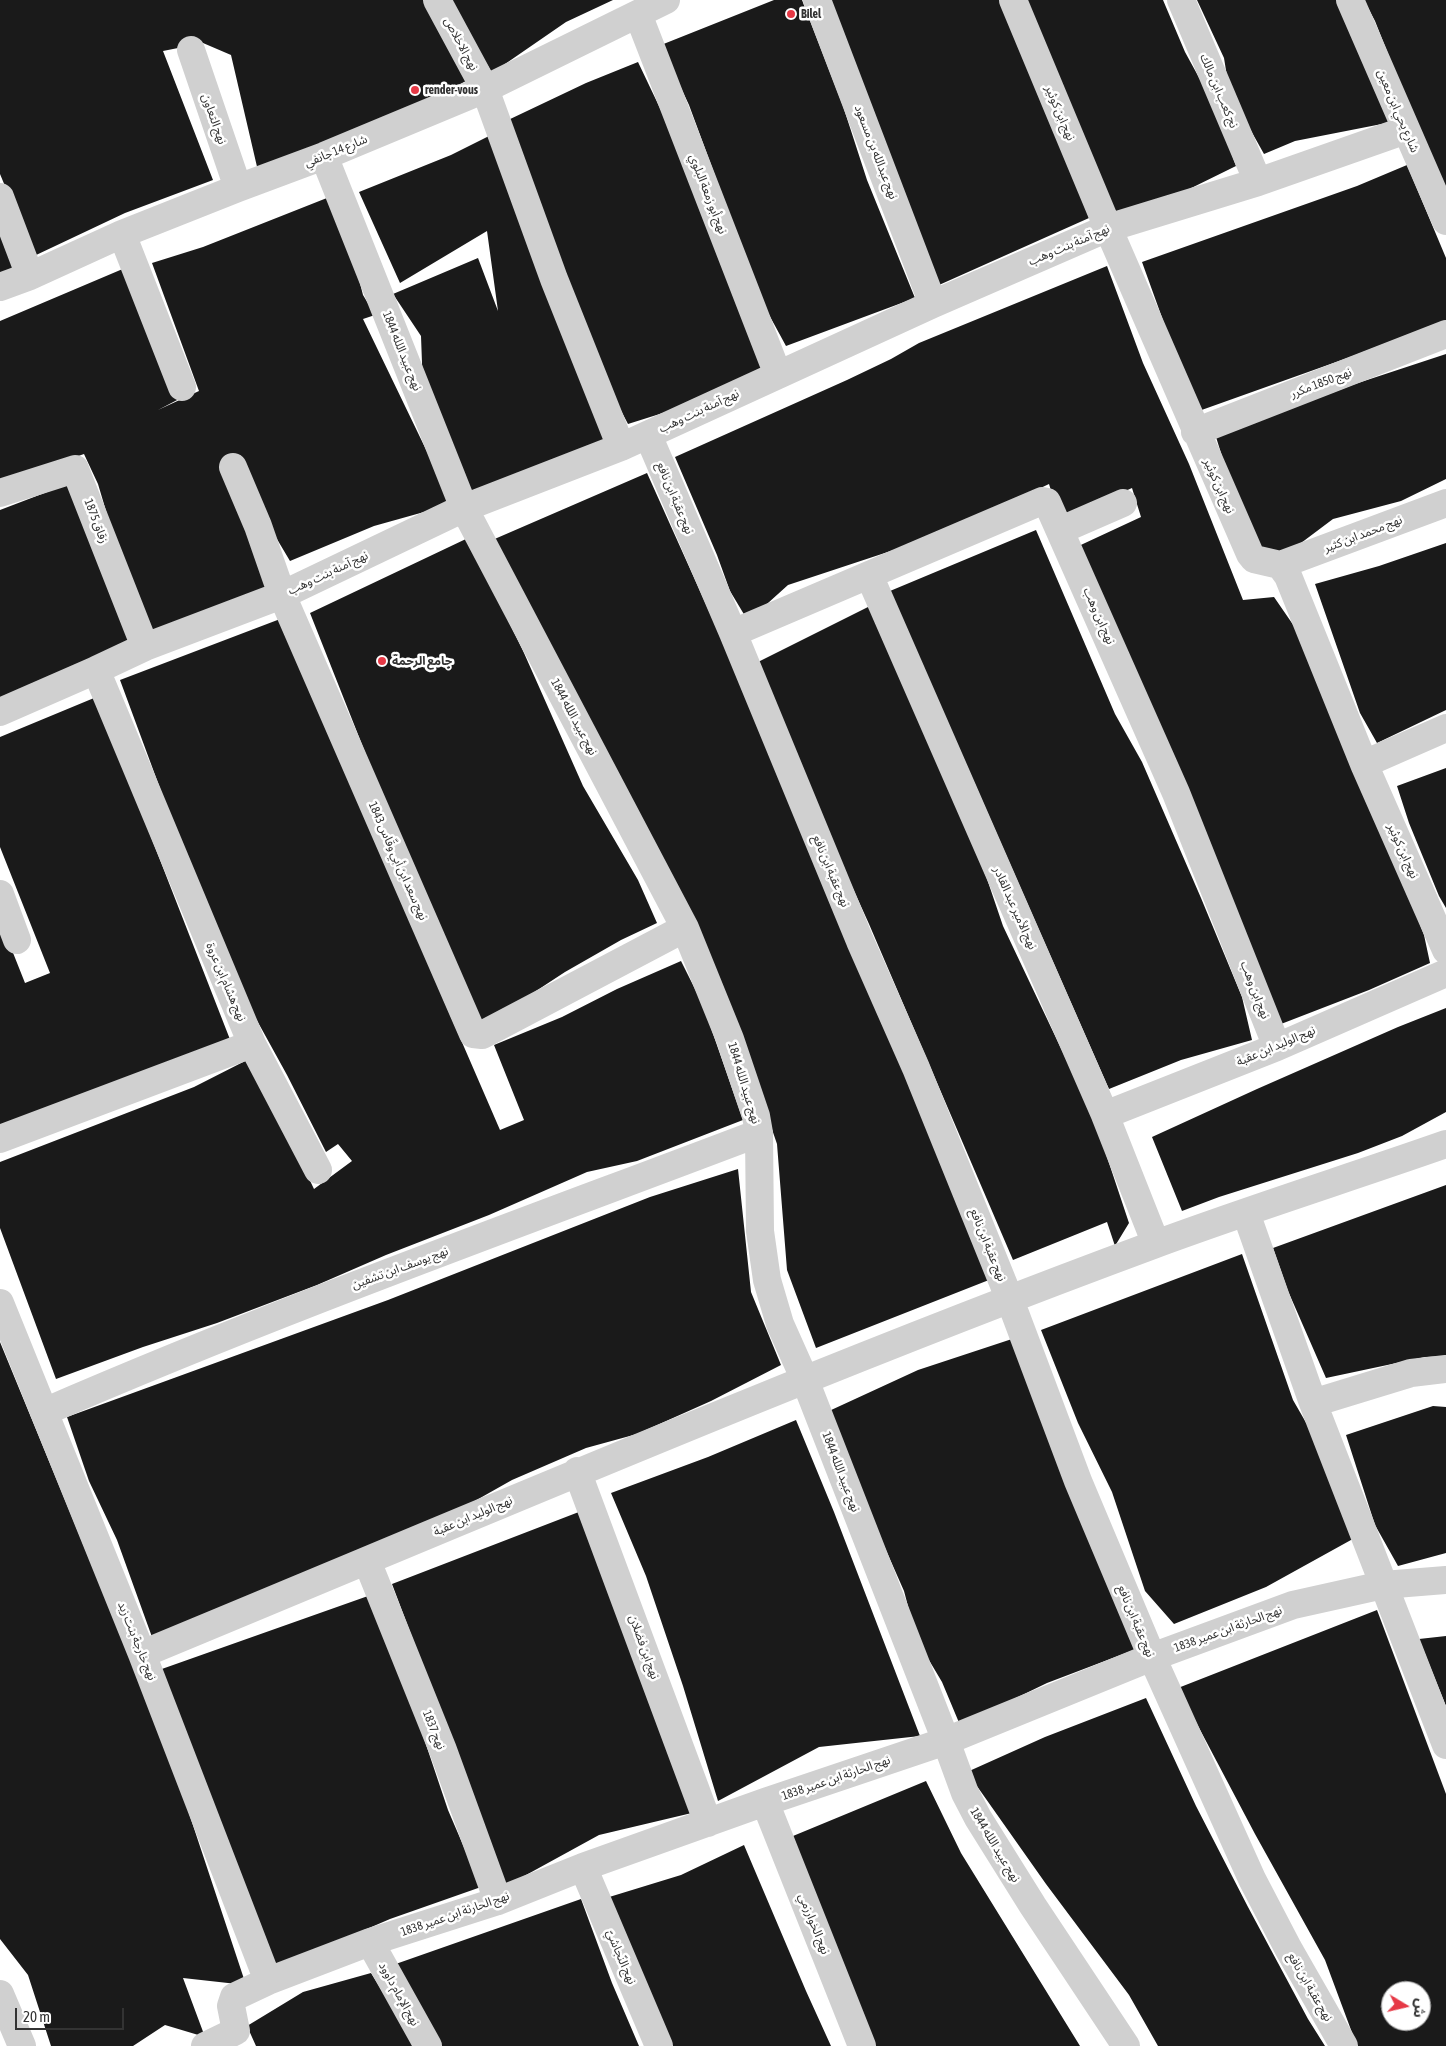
<!DOCTYPE html>
<meta charset="utf-8">
<style>
body{margin:0}
#map{position:relative;width:1446px;height:2046px;overflow:hidden;background:#fff;font-family:"Asap Condensed","Noto Sans Arabic",sans-serif}
canvas{display:block}
.north{position:absolute;left:1381px;top:1981px;width:50px;height:50px;box-sizing:border-box;background:#fff;border:1px solid #adadad;border-radius:50%;rotate:99deg;font-size:14px;font-weight:700;line-height:20px;text-align:center;color:#333}
.north::after{content:'';display:block;margin:auto;width:18px;height:22px;background:#e63946;clip-path:polygon(50% 0,100% 100%,50% 72%,0 100%)}
.scale{position:absolute;left:15px;top:2008px;width:109px;height:22px;box-sizing:border-box;border:2px solid #333;border-top:0;padding-left:6px;font-size:15px;line-height:18px;white-space:nowrap;color:#333;-webkit-text-stroke:4px #fff;paint-order:stroke}
</style>
<div id="map">
<canvas width="1446" height="2046"></canvas>
<div class="north">ش</div>
<div class="scale">20 m</div>
</div>
<script>
const ctx = document.querySelector('canvas').getContext('2d');
ctx.lineJoin = 'round';
function fill(path, color) { ctx.fillStyle = color; ctx.fill(path, 'evenodd'); }
function trace(path, color, width, dash) { ctx.strokeStyle = color; ctx.lineWidth = width; ctx.lineCap = dash ? 'butt' : 'round'; ctx.setLineDash(dash || []); ctx.stroke(path); }
function write(font, color, halo, rows, align = 'center') {
  ctx.font = font + ' "Asap Condensed","Noto Sans Arabic",sans-serif'; ctx.lineWidth = 5; ctx.setLineDash([]); ctx.textBaseline = 'middle'; ctx.strokeStyle = halo; ctx.fillStyle = color; for (const [text, x, y, turn = 0] of rows) {
    ctx.save(); ctx.translate(x, y); ctx.rotate((+turn || 0) * Math.PI / 180); ctx.textAlign = isNaN(turn) ? turn : align; if (halo) ctx.strokeText(text, 0, 0); ctx.fillText(text, 0, 0); ctx.restore();
  }
}
const building = new Path2D(`
 M 0,0 L 429,0 L 466,81 L 389,121 L 258,171 L 231,55 L 203,43 L 163,51 L 213,180 L 125,213 L 34,256 L 0,174 Z
 M 450,0 L 613,0 L 566,22 L 492,73 Z
 M 774,0 L 802,0 L 843,106 L 867,180 L 915,298 L 786,346 L 761,300 L 689,105 L 661,45 Z
 M 830,0 L 1004,0 L 1069,162 L 1089,218 L 939,285 Z
 M 1027,0 L 1163,0 L 1185,52 L 1214,105 L 1236,166 L 1173,197 L 1112,218 Z
 M 1197,0 L 1339,0 L 1392,122 L 1295,141 L 1264,154 L 1245,120 L 1231,101 L 1224,58 Z
 M 1364,0 L 1446,0 L 1446,200 L 1375,21 Z
 M 638,62 L 668,125 L 765,373 L 685,406 L 628,424 L 602,374 L 506,121 L 586,83 Z
 M 491,135 L 609,444 L 469,497 L 423,390 L 421,336 L 393,294 L 478,258 L 498,311 L 487,231 L 400,283 L 359,192 L 451,155 Z
 M 1407,165 L 1446,258 L 1446,320 L 1353,356 L 1196,412 L 1142,262 L 1357,186 Z
 M 337,194 L 363,295 L 375,315 L 363,319 L 432,462 L 449,505 L 374,526 L 290,561 L 268,524 L 240,455 L 225,467 L 276,593 L 149,635 L 123,568 L 98,484 L 84,454 L 0,483 L 0,321 L 125,268 L 181,398 L 158,410 L 199,391 L 152,263 L 203,247 Z
 M 0,219 L 21,269 L 0,273 Z
 M 1107,266 L 1143,363 L 1189,464 L 1243,600 L 1274,597 L 1305,642 L 1401,875 L 1424,935 L 1430,963 L 1369,990 L 1281,1024 L 1070,550 L 1141,517 L 1132,488 L 1060,520 L 1049,484 L 975,519 L 912,544 L 788,585 L 748,621 L 730,591 L 717,555 L 675,457 L 847,380 L 891,359 L 919,343 Z
 M 1446,354 L 1446,479 L 1401,501 L 1333,519 L 1277,561 L 1258,552 L 1241,517 L 1216,437 L 1355,384 Z
 M 647,473 L 735,669 L 994,1278 L 816,1348 L 787,1270 L 777,1144 L 730,1006 L 490,541 Z
 M 68,484 L 137,643 L 0,700 L 0,510 Z
 M 1036,530 L 1115,714 L 1142,762 L 1201,898 L 1242,997 L 1252,1040 L 1181,1060 L 1109,1089 L 890,591 Z
 M 468,538 L 524,653 L 583,786 L 638,880 L 657,923 L 621,940 L 565,972 L 481,1027 L 376,780 L 310,613 Z
 M 1446,543 L 1446,710 L 1377,743 L 1360,713 L 1315,584 L 1379,566 Z
 M 870,606 L 986,876 L 1003,926 L 1094,1118 L 1129,1223 L 1115,1246 L 1107,1222 L 1013,1260 L 869,924 L 752,665 Z
 M 288,616 L 390,862 L 445,1003 L 500,1130 L 524,1120 L 494,1045 L 562,1017 L 617,989 L 681,961 L 703,1005 L 743,1120 L 637,1161 L 587,1172 L 489,1215 L 386,1255 L 317,1285 L 217,1323 L 143,1347 L 56,1379 L 0,1228 L 0,1162 L 194,1087 L 251,1058 L 314,1189 L 352,1161 L 338,1144 L 326,1152 L 287,1075 L 249,1006 L 178,837 L 120,680 Z
 M 94,698 L 137,801 L 231,1042 L 0,1128 L 0,920 L 25,983 L 50,973 L 0,847 L 0,737 Z
 M 1446,768 L 1446,908 L 1439,896 L 1409,823 L 1397,786 Z
 M 1446,1008 L 1446,1112 L 1402,1136 L 1358,1153 L 1219,1197 L 1182,1211 L 1152,1137 L 1257,1089 L 1398,1027 Z
 M 738,1169 L 751,1292 L 781,1365 L 711,1401 L 637,1434 L 586,1448 L 512,1480 L 450,1515 L 152,1637 L 117,1540 L 89,1481 L 67,1417 L 388,1300 L 650,1197 Z
 M 1446,1185 L 1446,1356 L 1425,1357 L 1326,1378 L 1288,1291 L 1273,1248 Z
 M 1242,1254 L 1293,1400 L 1316,1440 L 1360,1535 L 1266,1587 L 1174,1624 L 1145,1591 L 1112,1492 L 1078,1423 L 1041,1330 Z
 M 1015,1338 L 1139,1648 L 1047,1683 L 960,1725 L 942,1682 L 917,1640 L 904,1591 L 863,1498 L 829,1411 L 918,1370 Z
 M 0,1342 L 169,1753 L 246,1985 L 183,1978 L 205,2037 L 165,2025 L 133,2046 L 51,2046 L 28,1975 L 0,1939 Z
 M 1433,1406 L 1446,1407 L 1446,1553 L 1398,1566 L 1375,1525 L 1346,1435 Z
 M 796,1420 L 834,1512 L 920,1736 L 819,1747 L 718,1801 L 683,1686 L 646,1576 L 611,1493 L 708,1457 Z
 M 584,1510 L 696,1812 L 599,1835 L 506,1886 L 392,1584 Z
 M 368,1596 L 412,1703 L 448,1810 L 481,1887 L 390,1919 L 276,1968 L 159,1670 Z
 M 1377,1610 L 1446,1794 L 1446,2046 L 1357,2046 L 1325,1960 L 1255,1834 L 1178,1688 ZM 1391,1991 L 1421,1991 L 1421,2021 L 1391,2021 Z
 M 1446,1636 L 1446,1706 L 1419,1639 Z
 M 1146,1698 L 1196,1806 L 1248,1907 L 1308,2019 L 1325,2046 L 1158,2046 L 1129,1995 L 1046,1884 L 967,1772 L 1045,1737 Z
 M 926,1781 L 961,1853 L 1080,2046 L 872,2046 L 793,1836 Z
 M 744,1845 L 806,1991 L 831,2046 L 672,2046 L 606,1898 L 681,1875 Z
 M 581,1899 L 612,1983 L 639,2046 L 434,2046 L 390,1966 Z
 M 371,1973 L 416,2046 L 256,2046 L 247,2026 L 303,1992 Z`);
const minor = new Path2D(`
 M 437,0 L 485,89 L 554,279 L 621,447
 M 817,0 L 933,304
 M 1013,0 L 1108,228 L 1250,554 L 1254,559 L 1280,565 L 1288,576 L 1364,764 L 1446,950
 M 1181,0 L 1258,182
 M 1350,0 L 1446,221
 M 638,14 L 778,375
 M 191,50 L 238,188
 M 324,156 L 464,508 L 685,928 L 730,1039 L 756,1116 L 759,1133 L 760,1231 L 767,1280 L 780,1324 L 805,1380 L 946,1741 L 965,1793 L 978,1818 L 1033,1906 L 1126,2046
 M 0,197 L 30,276
 M 122,234 L 182,387
 M 0,287 L 30,276 L 122,234 L 238,188 L 324,156 L 485,89 L 666,0
 M 1195,432 L 1446,334
 M 648,435 L 733,633 L 860,941 L 916,1068 L 1010,1300 L 1078,1481 L 1152,1657 L 1252,1879 L 1288,1948 L 1344,2046
 M 233,467 L 258,526 L 282,595 L 473,1034 L 482,1035 L 685,928
 M 0,493 L 75,469 L 145,647
 M 1061,530 L 1123,503
 M 1280,565 L 1446,503
 M 869,575 L 1105,1115 L 1156,1244
 M 733,633 L 1042,501 L 1047,502 L 1176,793 L 1277,1047
 M 0,712 L 96,670 L 145,647 L 282,595 L 464,508 L 621,447 L 933,304 L 1108,228 L 1258,182 L 1406,130
 M 1364,764 L 1446,728
 M 0,894 L 17,940
 M 252,1044 L 318,1170
 M 1105,1115 L 1277,1047 L 1446,973
 M 0,1139 L 252,1044 L 96,670
 M 1246,1213 L 1313,1403 L 1446,1745
 M 0,1303 L 142,1654 L 268,1981
 M 1313,1403 L 1411,1373 L 1446,1369
 M 44,1412 C 279,1310 519,1224 759,1133
 M 577,1471 L 708,1823
 M 367,1561 L 443,1750 L 498,1901
 M 142,1654 C 478,1515 812,1371 1153,1245 C 1250,1209 1349,1178 1446,1144
 M 765,1802 L 862,2046
 M 583,1867 L 659,2046
 M 370,1942 L 428,2046
 M 0,1994 L 22,2046
 M 205,2046 L 236,2031 L 231,2006 L 234,1997 L 268,1981 L 370,1942 L 498,1901 L 583,1867 L 765,1802 L 946,1741 L 1152,1657 L 1293,1605 L 1383,1585 L 1446,1580`);
const markers = [
 [791,14,5,"#e63946"],
 [415,90,5,"#e63946"],
 [382,661,5,"#e63946"]
];
const poiNames = [
 ["Bilel",801,14],
 ["render-vous",425,90],
 ["جامع الرحمة",392,661]
];
const streetNames = [
 ["نهج الاخلاص",461,44,62],
 ["نج كعب ابن مالك",1219,91,67],
 ["شارع يحي ابن معين",1398,111,67],
 ["نهج ابن كوثير",1060,113,67],
 ["نهج التعاون",214,119,71],
 ["شارع 14 جانفي",336,151,-22],
 ["نهج عبدالله بن مسعود",876,152,69],
 ["نهج أبو زمعة البلوي",708,194,69],
 ["نهج آمنة بنت وهب",1069,245,-23],
 ["نهج عبيد اللله 1844",402,351,68],
 ["نهج 1850 مكرر",1321,383,-21],
 ["نهج آمنة بنت وهب",699,411,-25],
 ["نهج ابن كوثير",1219,486,66],
 ["نهج عقبة ابن نافع",675,498,67],
 ["زقاق 1875",96,521,69],
 ["نهج محمد ابن كثير",1363,534,-21],
 ["نهج آمنة بنت وهب",328,573,-25],
 ["نهج ابن وهب",1099,616,66],
 ["نهج عبيد اللله 1844",574,717,62],
 ["نهج ابن كوثير",1403,851,66],
 ["نهج سعد ابن أبي وقّاس 1843",398,861,66],
 ["نهج عقبة ابن نافع",831,871,67],
 ["نهج الأمير عبد القادر",1015,908,66],
 ["نهج هشام ابن عروة",226,982,67],
 ["نهج ابن وهب",1255,990,69],
 ["نهج الوليد ابن عقبة",1276,1046,-23],
 ["نهج عبيد اللله 1844",744,1083,73],
 ["نهج عقبة ابن نافع",988,1245,68],
 ["نهج يوسف ابن تشفين",400,1268,-20],
 ["نهج عبيد اللله 1844",841,1472,69],
 ["نهج الوليد ابن عقبة",473,1516,-23],
 ["نهج عقبة ابن نافع",1136,1621,67],
 ["نهج الحارثة ابن عمير 1838",1228,1629,-20],
 ["نهج خارجة بنت زيد",137,1641,68],
 ["نهج ابن فضلان",644,1647,70],
 ["نهج 1837",434,1730,68],
 ["نهج الحارثة ابن عمير 1838",836,1778,-19],
 ["نهج عبيد اللله 1844",995,1845,59],
 ["نهج الحارثة ابن عمير 1838",455,1914,-19],
 ["نهج الخوارزمي",814,1924,68],
 ["نهج النّجاشيّ",621,1957,67],
 ["نهج عقبة ابن نافع",1310,1987,60],
 ["نهج الإمام داوود",399,1994,61]
];
fill(building, '#1a1a1a');
trace(minor, '#d0d0d0', 28);
for (const [x, y, r, color] of markers) { const dot = new Path2D(); dot.arc(x, y, r, 0, 2 * Math.PI); ctx.fillStyle = color; ctx.fill(dot); trace(dot, '#fff', 2); }
write('bold 12px', '#333', '#fff', poiNames, 'left');
write('12px', '#333', '#fff', streetNames);
</script>
